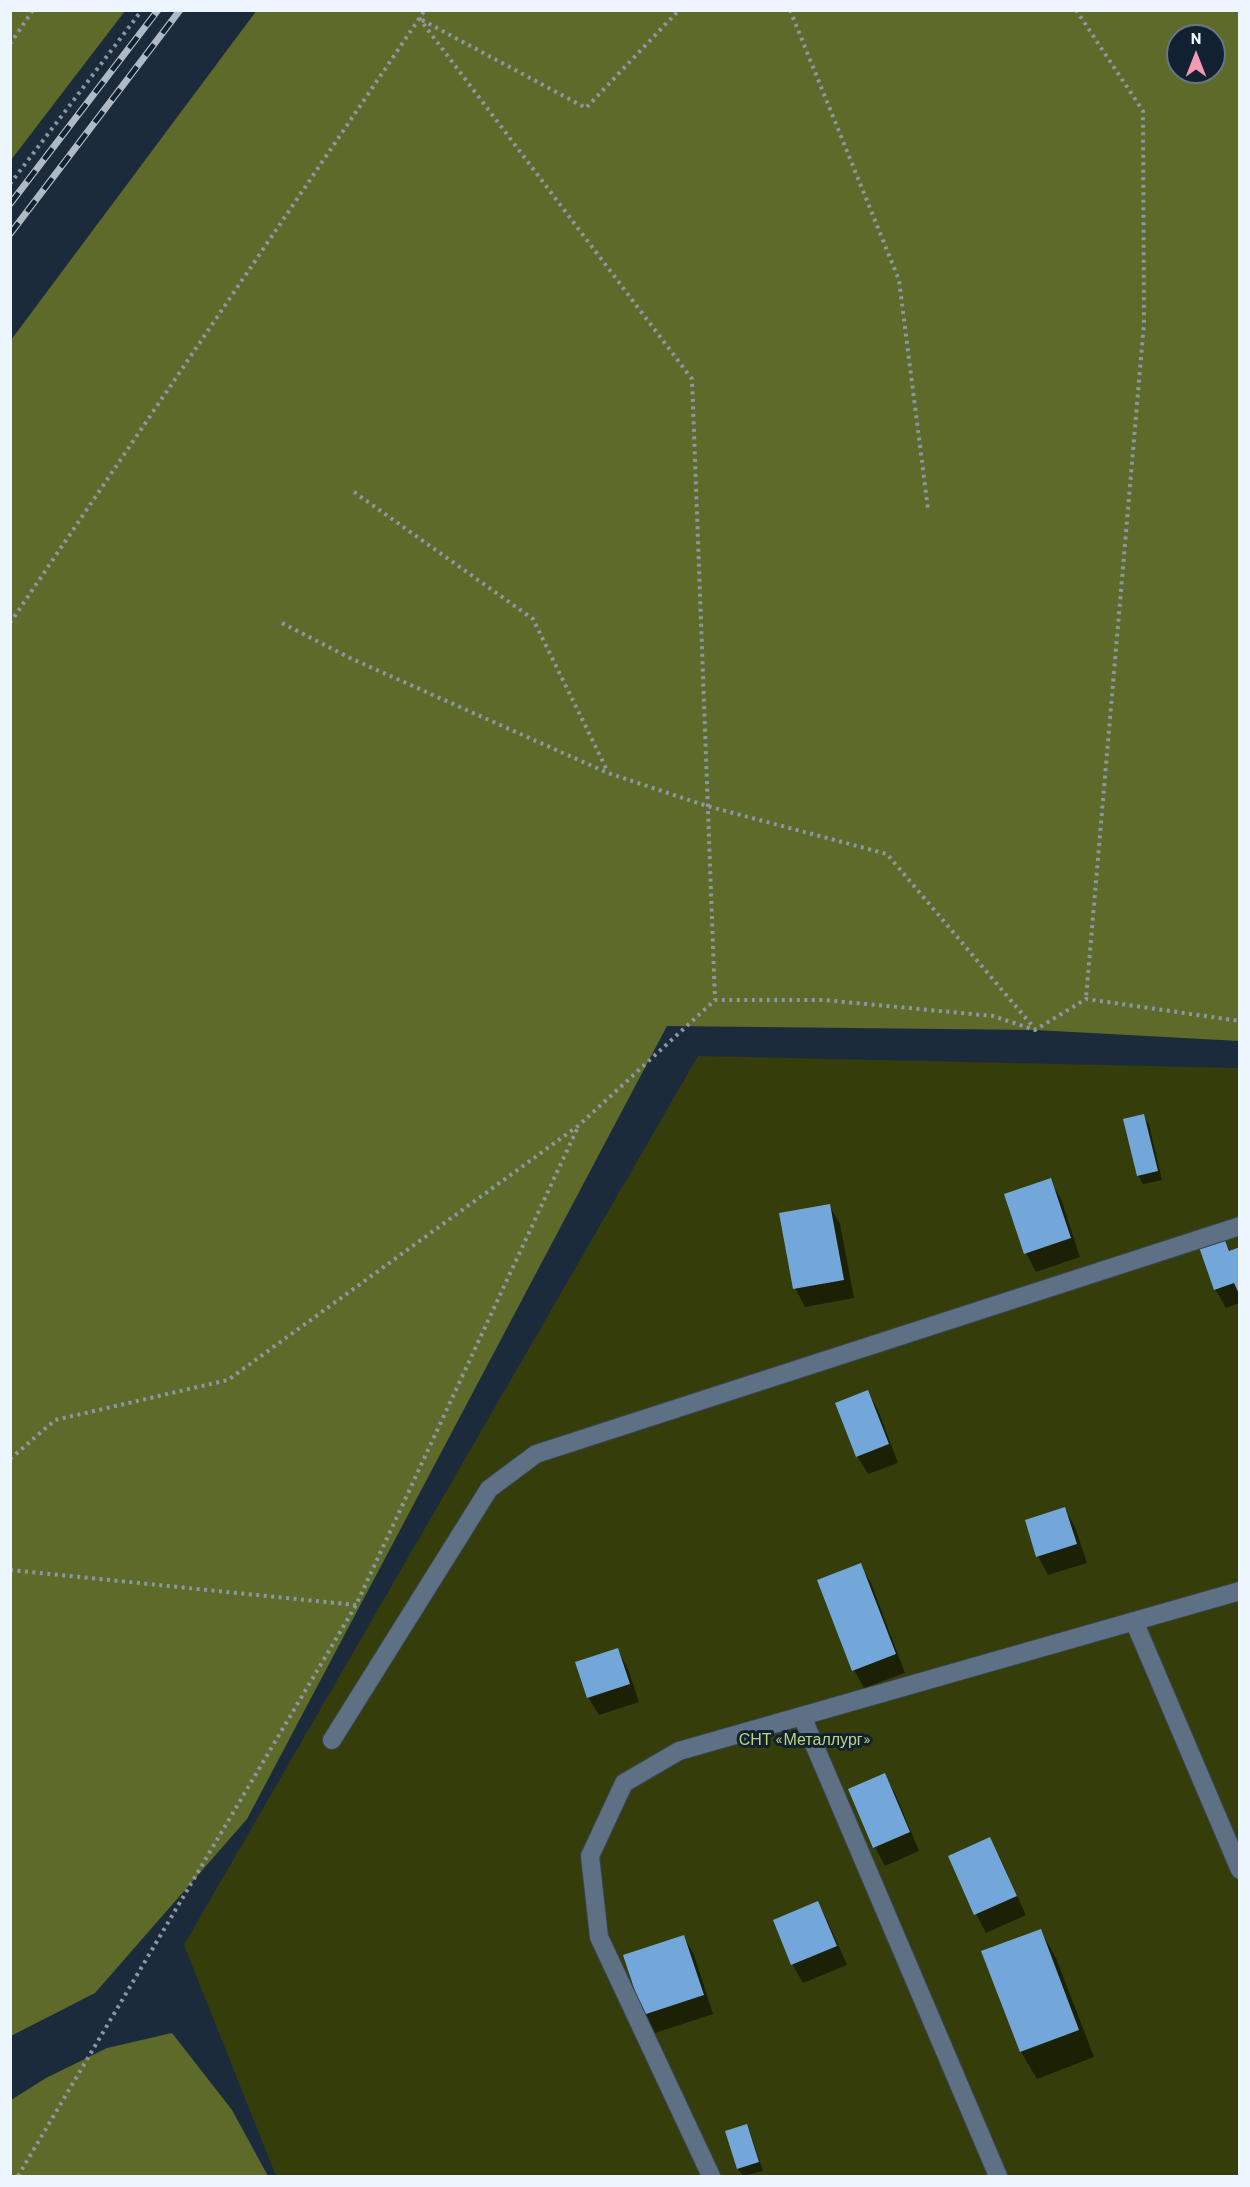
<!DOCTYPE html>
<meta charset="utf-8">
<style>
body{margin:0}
#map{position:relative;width:1250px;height:2187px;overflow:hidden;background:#1b2b3b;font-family:Barlow,sans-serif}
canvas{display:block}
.frame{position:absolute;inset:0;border:12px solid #edf6fe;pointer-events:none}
.north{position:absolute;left:1166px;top:24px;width:60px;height:60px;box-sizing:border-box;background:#112131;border:2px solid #697683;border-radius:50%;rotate:0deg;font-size:16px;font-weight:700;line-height:24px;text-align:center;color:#edf6fe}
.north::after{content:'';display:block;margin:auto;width:21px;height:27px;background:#f19ab2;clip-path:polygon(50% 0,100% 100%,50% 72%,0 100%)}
</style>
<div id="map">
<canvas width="1250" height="2187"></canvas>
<div class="frame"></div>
<div class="north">N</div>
</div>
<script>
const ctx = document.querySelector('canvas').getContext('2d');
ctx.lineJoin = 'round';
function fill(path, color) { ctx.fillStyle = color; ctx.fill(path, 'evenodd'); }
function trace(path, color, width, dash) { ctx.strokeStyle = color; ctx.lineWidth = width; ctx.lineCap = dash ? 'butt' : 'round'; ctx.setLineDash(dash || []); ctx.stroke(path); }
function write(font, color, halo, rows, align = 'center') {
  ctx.font = font + ' Barlow,sans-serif'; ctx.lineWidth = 6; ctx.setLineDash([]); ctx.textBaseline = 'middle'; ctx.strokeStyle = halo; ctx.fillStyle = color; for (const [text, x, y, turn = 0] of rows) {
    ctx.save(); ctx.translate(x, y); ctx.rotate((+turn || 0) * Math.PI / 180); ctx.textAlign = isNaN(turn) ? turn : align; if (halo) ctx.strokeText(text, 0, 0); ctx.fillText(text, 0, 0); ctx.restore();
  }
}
const green = new Path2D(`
 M 698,1056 L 1239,1068 L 1239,2176 L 276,2176 L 184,1945 Z`);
const forest = new Path2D(`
 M 11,10 L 125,11 L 11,160 L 10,11 Z
 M 257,10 L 1239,11 L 1239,1041 L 1035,1030 L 667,1026 L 247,1819 L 95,1993 L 11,2036 L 11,340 ZM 1178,36 L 1214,36 L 1214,72 L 1178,72 Z
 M 172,2033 L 232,2110 L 268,2176 L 11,2176 L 11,2100 L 46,2078 L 107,2048 Z`);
const shadow = new Path2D(`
 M 1144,1116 L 1149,1125 L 1162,1180 L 1143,1184 L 1138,1175 Z
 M 1050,1180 L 1061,1199 L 1080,1257 L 1036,1272 L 1026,1253 Z
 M 829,1205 L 840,1224 L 854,1298 L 805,1307 L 795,1288 Z
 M 1224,1240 L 1231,1252 L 1240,1249 L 1240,1303 L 1226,1308 L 1215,1289 Z
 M 868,1392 L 878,1410 L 898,1463 L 868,1474 L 857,1456 Z
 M 1065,1509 L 1075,1527 L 1087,1563 L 1048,1575 L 1038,1556 Z
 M 860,1565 L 871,1583 L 905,1673 L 864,1688 L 854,1670 Z
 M 618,1650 L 628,1669 L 639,1702 L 599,1715 L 588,1697 Z
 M 884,1775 L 895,1793 L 919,1851 L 885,1866 L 875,1847 L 850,1790 Z
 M 990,1839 L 1000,1858 L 1026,1915 L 986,1933 L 976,1914 L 950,1857 Z
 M 818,1903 L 828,1922 L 847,1965 L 803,1983 L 793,1965 L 775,1921 Z
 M 1041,1931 L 1056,1958 L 1094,2057 L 1037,2079 L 1021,2052 L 983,1952 Z
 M 684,1937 L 694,1955 L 713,2014 L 655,2033 L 644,2015 Z
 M 746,2126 L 751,2135 L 763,2171 L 743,2176 L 738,2169 Z`);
const building = new Path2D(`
 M 1144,1114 L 1158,1171 L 1137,1176 L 1123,1119 Z
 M 1051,1178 L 1071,1238 L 1024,1254 L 1004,1194 Z
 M 830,1204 L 844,1280 L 793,1289 L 779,1213 Z
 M 1224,1238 L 1229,1251 L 1240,1247 L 1240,1296 L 1234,1283 L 1214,1290 L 1199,1247 Z
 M 868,1390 L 889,1444 L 856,1457 L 835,1403 Z
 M 1065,1507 L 1077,1544 L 1036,1557 L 1025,1520 Z
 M 861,1563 L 896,1654 L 852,1671 L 817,1580 Z
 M 618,1648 L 630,1684 L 587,1698 L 575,1662 Z
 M 885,1773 L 910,1832 L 873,1848 L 848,1789 Z
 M 990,1837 L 1017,1896 L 974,1915 L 948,1856 Z
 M 818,1901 L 837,1946 L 791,1965 L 773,1920 Z
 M 1041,1929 L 1079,2030 L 1020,2052 L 981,1951 Z
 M 684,1935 L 704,1995 L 643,2015 L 623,1955 Z
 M 747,2124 L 759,2162 L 737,2169 L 725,2131 Z`);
const path = new Path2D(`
 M 790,10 L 899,280 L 928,509
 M 1076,10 L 1143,111 L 1144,323 L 1086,998
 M 419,18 L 692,379 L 715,1000
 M 422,20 L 586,108 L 679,10
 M 10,44 L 33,10
 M 10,184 L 142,10
 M 354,492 L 533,619 L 608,772
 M 10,623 L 425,10
 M 282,623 L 350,658 L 608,773 L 707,806 L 887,854 L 1035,1029
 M 10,1459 L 55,1420 L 228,1380 L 578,1126 L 715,1000 L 824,1000 L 993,1016 L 1035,1030 L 1086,999 L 1240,1021
 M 10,1570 L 356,1605
 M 18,2176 L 356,1605 L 578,1127`);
const street = new Path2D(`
 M 1134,1621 L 1240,1870
 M 802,1716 L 998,2176
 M 332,1740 L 489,1489 L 536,1454 L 1240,1226
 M 711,2176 L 599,1937 L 590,1856 L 624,1783 L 679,1751 L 1240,1591`);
const rail = new Path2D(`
 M 10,204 L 158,10
 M 10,234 L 180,10`);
const parkNames = [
 ["СНТ «Металлург»",805,1740]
];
fill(green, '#353e0b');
fill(forest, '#5d6a29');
fill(shadow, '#0007');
fill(building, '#74a7d9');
trace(street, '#384552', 20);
trace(path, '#8b97a3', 4, [3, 4.5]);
trace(street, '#5e7083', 18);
trace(rail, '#afbac4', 7);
trace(rail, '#112131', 4.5, [14]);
write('16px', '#bfd477', '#112131', parkNames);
</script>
